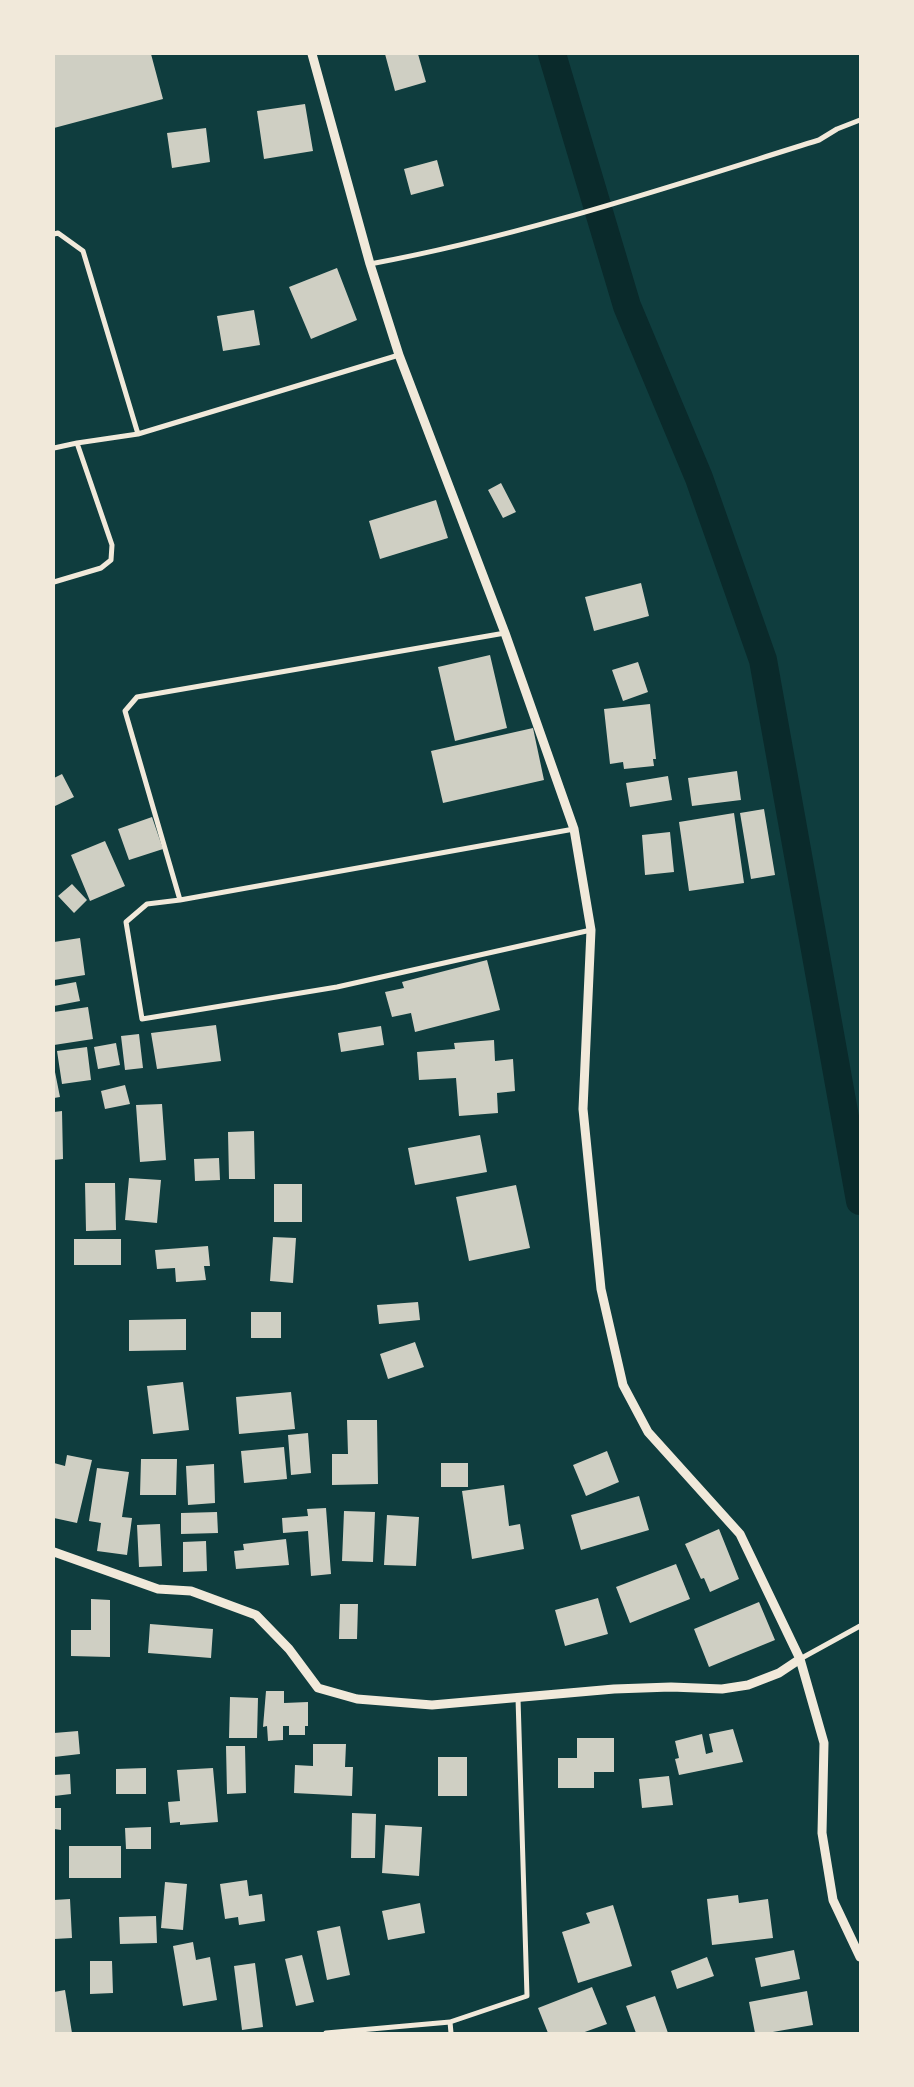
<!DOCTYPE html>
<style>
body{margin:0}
#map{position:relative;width:914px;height:2087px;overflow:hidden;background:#0f3d3e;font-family:"Fira Sans Condensed",sans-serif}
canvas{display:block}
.frame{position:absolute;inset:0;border:55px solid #f1e9da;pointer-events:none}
</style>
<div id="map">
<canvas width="914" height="2087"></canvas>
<div class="frame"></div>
</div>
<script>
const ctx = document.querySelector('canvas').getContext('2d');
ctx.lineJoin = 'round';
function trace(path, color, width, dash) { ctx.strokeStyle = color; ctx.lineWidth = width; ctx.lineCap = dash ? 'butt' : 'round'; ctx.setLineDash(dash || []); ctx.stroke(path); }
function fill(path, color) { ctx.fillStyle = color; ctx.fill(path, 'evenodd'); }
const canal = new Path2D(`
 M 552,54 L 627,306 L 699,478 L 763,660 L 860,1201`);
const building = new Path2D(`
 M 54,54 L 151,54 L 163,99 L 54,128 Z
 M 385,54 L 418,54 L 426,82 L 395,91 Z
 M 305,104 L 313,151 L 264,159 L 257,111 Z
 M 206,128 L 210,162 L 172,168 L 167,133 Z
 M 437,160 L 444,186 L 411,195 L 404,169 Z
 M 337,268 L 357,320 L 311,339 L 289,287 Z
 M 254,310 L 260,345 L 223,351 L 217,316 Z
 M 501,483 L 516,512 L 503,518 L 488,490 Z
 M 436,500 L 448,538 L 380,559 L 369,521 Z
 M 641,583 L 649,616 L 594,631 L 585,597 Z
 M 490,655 L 507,728 L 455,741 L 438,667 Z
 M 638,662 L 648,692 L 623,701 L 612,670 Z
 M 650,704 L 656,759 L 653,759 L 654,766 L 624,769 L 623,762 L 610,764 L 604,709 Z
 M 533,728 L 544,780 L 443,803 L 431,751 Z
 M 737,771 L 741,800 L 692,806 L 688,778 Z
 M 62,774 L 74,797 L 55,806 L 54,778 Z
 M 668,776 L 672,800 L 630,807 L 626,783 Z
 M 764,809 L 775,875 L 751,879 L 740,813 Z
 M 734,813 L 744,883 L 689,891 L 679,822 Z
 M 152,817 L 163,849 L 129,860 L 118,829 Z
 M 670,832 L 674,872 L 645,875 L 642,835 Z
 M 105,841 L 125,886 L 90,901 L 71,855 Z
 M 72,884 L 87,900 L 74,913 L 58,896 Z
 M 80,938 L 85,975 L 54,980 L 54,942 Z
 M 487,960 L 500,1010 L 415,1032 L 411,1013 L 392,1017 L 385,992 L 404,988 L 402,982 Z
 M 76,982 L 80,1001 L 54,1006 L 54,986 Z
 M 88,1007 L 93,1039 L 54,1045 L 54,1012 Z
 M 216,1025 L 221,1061 L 157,1069 L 151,1033 Z
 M 381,1026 L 384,1045 L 341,1052 L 338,1033 Z
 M 139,1034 L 143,1068 L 125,1070 L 121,1036 Z
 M 494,1040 L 495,1061 L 513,1059 L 515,1091 L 497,1093 L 498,1113 L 459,1116 L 456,1078 L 419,1080 L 417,1052 L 455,1049 L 454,1043 Z
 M 116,1043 L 120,1065 L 98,1069 L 94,1047 Z
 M 87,1047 L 91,1080 L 62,1084 L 57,1051 Z
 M 54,1067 L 60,1097 L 54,1098 Z
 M 125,1085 L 130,1104 L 105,1109 L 101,1091 Z
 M 162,1104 L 166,1160 L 140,1162 L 136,1105 Z
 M 62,1111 L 63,1159 L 54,1160 L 54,1112 Z
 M 254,1131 L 255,1179 L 229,1179 L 228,1132 Z
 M 480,1135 L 487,1172 L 415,1185 L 408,1148 Z
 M 219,1158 L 220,1180 L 195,1181 L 194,1159 Z
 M 129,1178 L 161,1180 L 157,1223 L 125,1220 Z
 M 85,1183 L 115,1183 L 116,1230 L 86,1231 Z
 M 274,1184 L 302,1184 L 302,1222 L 274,1222 Z
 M 516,1185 L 530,1248 L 469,1261 L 456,1197 Z
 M 273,1237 L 296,1238 L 293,1283 L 270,1281 Z
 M 74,1239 L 121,1239 L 121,1265 L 74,1265 Z
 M 208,1246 L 210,1266 L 204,1266 L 206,1280 L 176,1282 L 175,1268 L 157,1269 L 155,1250 Z
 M 418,1302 L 420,1320 L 379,1324 L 377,1305 Z
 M 251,1312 L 281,1312 L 281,1338 L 251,1338 Z
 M 186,1319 L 186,1350 L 129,1351 L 129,1320 Z
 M 415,1342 L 424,1367 L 388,1379 L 380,1354 Z
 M 183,1382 L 189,1430 L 153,1434 L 147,1386 Z
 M 291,1392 L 295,1429 L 239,1434 L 236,1397 Z
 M 347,1420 L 377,1420 L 378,1484 L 332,1485 L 332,1454 L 348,1454 Z
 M 308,1433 L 311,1473 L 291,1475 L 288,1435 Z
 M 284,1447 L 287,1479 L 244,1483 L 241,1451 Z
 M 607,1451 L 619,1482 L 586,1496 L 573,1465 Z
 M 67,1455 L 92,1460 L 77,1523 L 54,1518 L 54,1463 L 65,1466 Z
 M 141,1459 L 177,1459 L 176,1495 L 140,1495 Z
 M 441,1463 L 468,1463 L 468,1487 L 441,1487 Z
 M 214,1464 L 215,1503 L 188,1505 L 186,1466 Z
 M 97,1468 L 129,1472 L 122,1517 L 132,1518 L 127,1555 L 97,1551 L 101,1523 L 89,1521 Z
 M 504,1485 L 509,1526 L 520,1524 L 524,1549 L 472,1559 L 462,1491 Z
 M 639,1496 L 649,1530 L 581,1550 L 571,1515 Z
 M 326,1508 L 331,1574 L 311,1576 L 308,1531 L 283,1533 L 282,1518 L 308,1516 L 307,1509 Z
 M 344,1511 L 375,1512 L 373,1562 L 342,1561 Z
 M 217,1512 L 218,1533 L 181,1534 L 181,1513 Z
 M 387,1515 L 419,1517 L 416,1566 L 384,1565 Z
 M 160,1524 L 162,1566 L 139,1567 L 137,1525 Z
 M 719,1529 L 739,1579 L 710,1592 L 704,1578 L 701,1579 L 685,1544 Z
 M 286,1539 L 289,1565 L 236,1569 L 234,1551 L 244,1550 L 243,1544 Z
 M 206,1541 L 207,1571 L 183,1572 L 183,1542 Z
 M 676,1564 L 690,1599 L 630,1623 L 616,1587 Z
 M 598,1598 L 608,1634 L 565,1646 L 555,1610 Z
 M 91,1599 L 110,1600 L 110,1657 L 71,1656 L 71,1630 L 91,1630 Z
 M 759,1602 L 775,1640 L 709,1667 L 694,1629 Z
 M 340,1604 L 358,1604 L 357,1639 L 339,1639 Z
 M 150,1624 L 213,1629 L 211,1658 L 148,1653 Z
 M 266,1691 L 284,1691 L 284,1703 L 308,1702 L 308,1726 L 305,1726 L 305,1735 L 289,1735 L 289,1726 L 283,1726 L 283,1740 L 268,1741 L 267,1726 L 263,1727 Z
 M 230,1697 L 258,1698 L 257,1738 L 229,1738 Z
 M 733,1729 L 743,1762 L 679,1775 L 675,1759 L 679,1758 L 675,1741 L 702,1734 L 706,1754 L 713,1752 L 709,1734 Z
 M 78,1731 L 80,1754 L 54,1757 L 54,1733 Z
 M 577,1738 L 614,1738 L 614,1772 L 594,1772 L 594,1788 L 558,1788 L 558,1758 L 577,1758 Z
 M 313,1744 L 346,1744 L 345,1767 L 353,1767 L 352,1796 L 294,1793 L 295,1765 L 313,1766 Z
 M 226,1746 L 245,1746 L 246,1793 L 227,1794 Z
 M 438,1757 L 467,1757 L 467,1796 L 438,1796 Z
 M 146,1768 L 146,1794 L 116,1794 L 116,1769 Z
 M 213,1768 L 218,1822 L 180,1825 L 180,1822 L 170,1823 L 168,1802 L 180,1801 L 177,1770 Z
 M 70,1774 L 71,1794 L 54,1796 L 54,1775 Z
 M 669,1776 L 673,1805 L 642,1808 L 639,1779 Z
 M 54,1808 L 61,1808 L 61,1830 L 54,1829 Z
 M 352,1813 L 376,1814 L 375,1858 L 351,1858 Z
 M 385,1825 L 422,1827 L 419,1876 L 382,1873 Z
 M 151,1827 L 151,1849 L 126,1849 L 125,1828 Z
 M 69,1846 L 121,1846 L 121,1878 L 69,1878 Z
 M 247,1880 L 249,1896 L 262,1894 L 265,1921 L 239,1925 L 238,1917 L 225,1919 L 220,1884 Z
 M 165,1882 L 187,1884 L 183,1930 L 161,1928 Z
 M 738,1895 L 739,1903 L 768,1899 L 773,1938 L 712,1945 L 707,1899 Z
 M 70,1899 L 72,1938 L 54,1939 L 54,1900 Z
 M 420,1903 L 425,1933 L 388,1940 L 382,1911 Z
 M 613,1905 L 632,1966 L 578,1983 L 562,1932 L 590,1923 L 586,1913 Z
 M 156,1916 L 157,1943 L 120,1944 L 119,1917 Z
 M 340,1926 L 350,1975 L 327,1980 L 317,1931 Z
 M 193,1942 L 196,1960 L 210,1957 L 217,2000 L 183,2006 L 173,1946 Z
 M 794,1950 L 800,1979 L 761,1987 L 755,1958 Z
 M 302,1955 L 314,2002 L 296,2006 L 285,1959 Z
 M 707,1957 L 714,1976 L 677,1989 L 671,1971 Z
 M 90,1961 L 112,1961 L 113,1993 L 90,1994 Z
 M 255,1963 L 263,2027 L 242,2030 L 234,1966 Z
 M 592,1987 L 607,2024 L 582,2033 L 548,2033 L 538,2008 Z
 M 65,1990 L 72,2033 L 54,2033 L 54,1992 Z
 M 807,1991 L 813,2025 L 767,2033 L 755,2033 L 749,2002 Z
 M 655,1996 L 668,2033 L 636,2033 L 626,2006 Z`);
const minor = new Path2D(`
 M 54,234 L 58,233 L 83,251 L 138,434
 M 370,264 C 522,236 671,186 819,140 L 837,129 L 860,120
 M 54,448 L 77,443 L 138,434 L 399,355
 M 54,582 L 101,568 L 111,560 L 112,545 L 77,443
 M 505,633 L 137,697 L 125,711 L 180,900 L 574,829
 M 180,900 L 147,904 L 126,922 L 142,1019 L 337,987 L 591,930
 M 800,1659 L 860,1626
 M 326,2033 L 450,2022
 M 451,2033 L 450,2022 L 527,1996 L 518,1698`);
const tertiary = new Path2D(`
 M 312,54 L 370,264 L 399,355 L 505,633 L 574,829 L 591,930 L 583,1109 L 601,1289 L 623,1385 L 648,1432 L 740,1534 L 800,1659 L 824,1743 L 822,1833 L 833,1900 L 860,1957
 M 54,1552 L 158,1589 L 191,1591 L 256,1615 L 289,1649 L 318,1688 L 357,1699 L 432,1705 L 614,1689 L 671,1687 L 722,1689 L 748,1685 L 779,1673 L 800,1659`);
trace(canal, '#0a2a2b', 28);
fill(building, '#cfcfc3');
trace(minor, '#f1e9da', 5);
trace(tertiary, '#f1e9da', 9);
</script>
